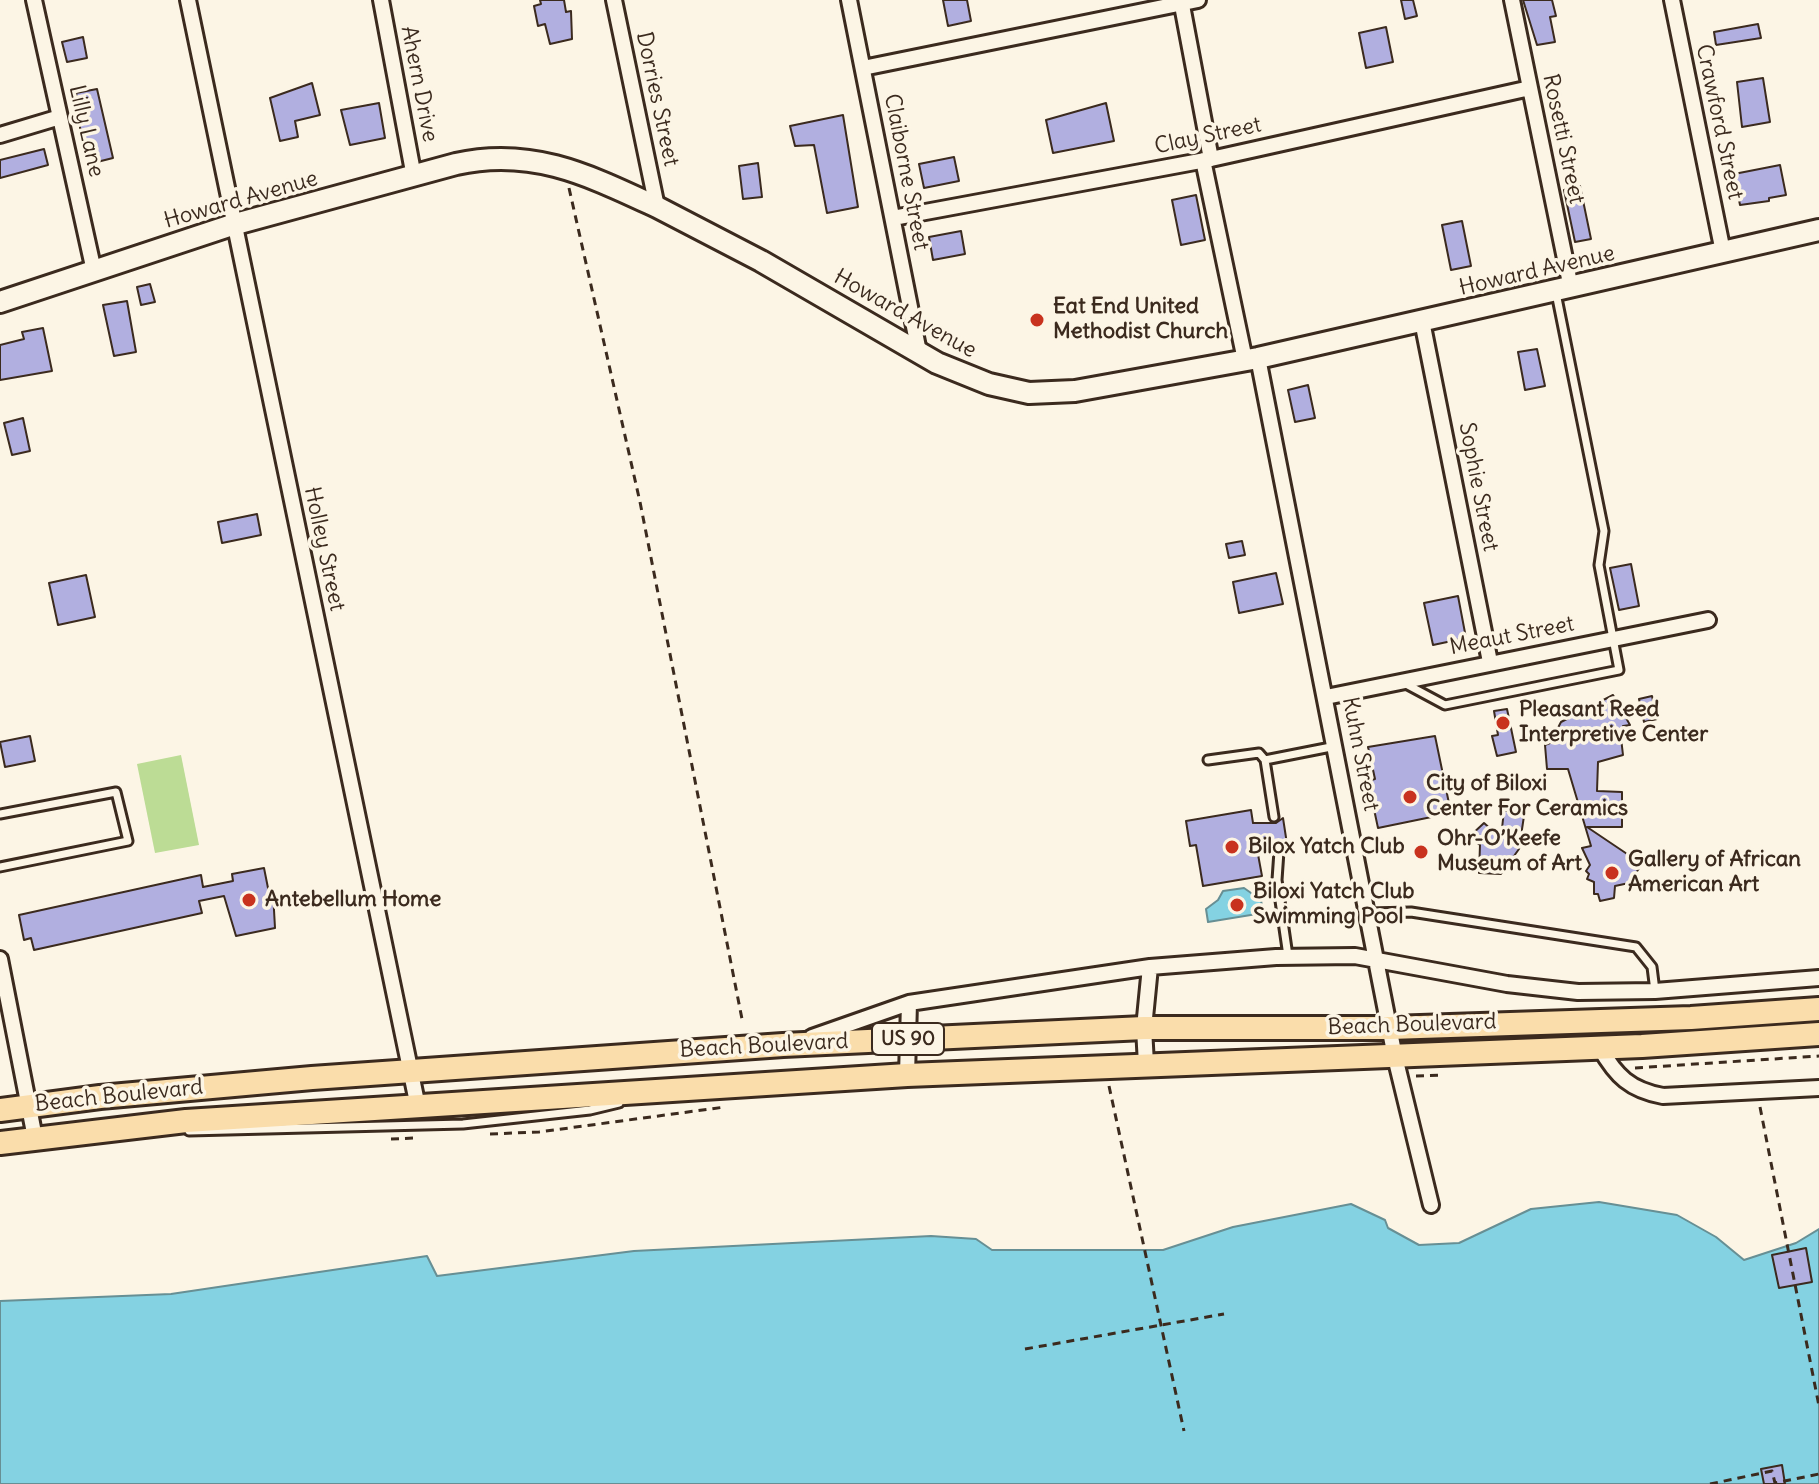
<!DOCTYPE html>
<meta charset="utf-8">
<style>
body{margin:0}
canvas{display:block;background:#fcf5e5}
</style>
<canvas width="1819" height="1484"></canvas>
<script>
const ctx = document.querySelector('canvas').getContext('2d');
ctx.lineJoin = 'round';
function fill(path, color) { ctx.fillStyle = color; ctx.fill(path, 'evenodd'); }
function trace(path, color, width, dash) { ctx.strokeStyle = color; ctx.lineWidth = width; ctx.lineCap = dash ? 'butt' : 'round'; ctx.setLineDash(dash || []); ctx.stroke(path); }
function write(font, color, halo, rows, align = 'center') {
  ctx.font = font + ' Delius,sans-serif'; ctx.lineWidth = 7; ctx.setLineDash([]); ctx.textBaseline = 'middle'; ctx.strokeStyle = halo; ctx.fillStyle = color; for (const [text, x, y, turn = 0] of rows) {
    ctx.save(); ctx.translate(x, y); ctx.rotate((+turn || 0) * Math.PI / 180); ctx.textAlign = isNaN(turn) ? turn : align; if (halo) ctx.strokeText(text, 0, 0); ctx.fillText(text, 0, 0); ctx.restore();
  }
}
const green = new Path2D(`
 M 181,755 L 199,845 L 155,853 L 137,764 Z`);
const water = new Path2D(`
 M 1244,888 L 1261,900 L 1263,913 L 1208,922 L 1206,909 L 1218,900 L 1223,891 Z
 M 1599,1202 L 1677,1215 L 1716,1237 L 1744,1260 L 1796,1243 L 1819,1229 L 1819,1484 L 0,1484 L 0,1301 L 171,1294 L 427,1256 L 437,1276 L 634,1251 L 931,1236 L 976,1239 L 992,1250 L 1163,1250 L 1233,1227 L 1351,1204 L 1385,1220 L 1388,1228 L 1419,1245 L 1459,1243 L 1531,1209 Z`);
const building = new Path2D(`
 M 540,0 L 564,0 L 566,12 L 571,11 L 572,39 L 550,44 L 545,24 L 538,26 L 534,6 L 541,4 Z
 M 943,0 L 967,0 L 971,21 L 948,26 Z
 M 1401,0 L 1413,0 L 1417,16 L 1405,19 Z
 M 1523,0 L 1552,0 L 1556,16 L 1550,17 L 1555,42 L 1537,45 Z
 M 1758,24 L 1761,38 L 1716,45 L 1714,32 Z
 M 1386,27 L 1393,62 L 1366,68 L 1359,33 Z
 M 83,37 L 87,58 L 67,62 L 62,42 Z
 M 1763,78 L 1770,122 L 1742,127 L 1737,82 Z
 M 312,83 L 320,115 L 295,121 L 298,137 L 280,141 L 270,98 Z
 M 97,89 L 113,158 L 89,164 L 76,111 L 80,111 L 76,93 Z
 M 379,103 L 385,138 L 350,145 L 341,110 Z
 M 1106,103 L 1114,141 L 1053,153 L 1046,120 Z
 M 843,115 L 858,207 L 827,213 L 814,145 L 795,146 L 790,126 Z
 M 44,149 L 48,165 L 0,178 L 0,160 Z
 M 954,157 L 959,181 L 924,188 L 919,164 Z
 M 758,163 L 762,197 L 743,199 L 739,166 Z
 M 1780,165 L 1786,195 L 1769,198 L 1769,201 L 1740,205 L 1734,174 Z
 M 1580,186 L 1591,239 L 1575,242 L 1564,190 Z
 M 1196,195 L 1205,240 L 1181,245 L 1172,200 Z
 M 1462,221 L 1471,266 L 1451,270 L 1442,225 Z
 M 961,231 L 965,254 L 933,260 L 929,237 Z
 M 150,284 L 155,302 L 141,305 L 137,287 Z
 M 127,301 L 136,352 L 114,356 L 103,305 Z
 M 43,328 L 52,371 L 0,380 L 0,345 L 24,339 L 22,332 Z
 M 1537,349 L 1545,386 L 1525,390 L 1518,352 Z
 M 1308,385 L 1315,418 L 1295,422 L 1288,390 Z
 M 23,418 L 30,451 L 12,455 L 4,423 Z
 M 257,514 L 261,535 L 222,543 L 218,522 Z
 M 1242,541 L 1245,555 L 1229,558 L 1226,544 Z
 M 1631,564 L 1639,606 L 1619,610 L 1610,568 Z
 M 1276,573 L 1283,604 L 1239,613 L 1233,582 Z
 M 86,575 L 95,617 L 58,625 L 49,583 Z
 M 1458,596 L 1466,638 L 1433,645 L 1424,603 Z
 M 1613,695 L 1630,725 L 1623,726 L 1627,735 L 1621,738 L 1623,755 L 1598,762 L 1597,791 L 1622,792 L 1622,827 L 1587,827 L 1642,864 L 1629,883 L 1615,886 L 1614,898 L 1600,901 L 1598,894 L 1594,894 L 1594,882 L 1587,879 L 1589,874 L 1586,871 L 1590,865 L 1582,848 L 1591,846 L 1568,769 L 1547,769 L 1545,745 L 1550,743 L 1561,722 Z
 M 1652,696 L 1657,719 L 1644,722 L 1639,699 Z
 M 1507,709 L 1516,752 L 1497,756 L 1492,736 L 1498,735 L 1494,711 Z
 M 30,736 L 35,761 L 5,767 L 0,742 Z
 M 1435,736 L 1451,813 L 1378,828 L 1368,781 L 1375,779 L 1368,747 Z
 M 1251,810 L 1253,823 L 1276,823 L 1283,818 L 1287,844 L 1257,849 L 1262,876 L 1203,886 L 1196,845 L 1190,846 L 1186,821 Z
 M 1504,810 L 1524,816 L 1519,849 L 1501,874 L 1479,873 L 1480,845 L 1469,837 L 1484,823 L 1501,838 Z
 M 264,868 L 269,893 L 273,892 L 275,928 L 236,936 L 224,896 L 199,901 L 202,913 L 34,950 L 31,938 L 24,940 L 19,915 L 201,875 L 203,887 L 233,881 L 232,874 Z
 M 1806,1248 L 1812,1282 L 1779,1288 L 1772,1255 Z
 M 1782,1465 L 1785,1484 L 1764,1484 L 1761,1469 Z`);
const path = new Path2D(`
 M 569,188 L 640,502 L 742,1019
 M 1635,1068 L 1819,1056
 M 1416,1076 L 1444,1075
 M 1109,1086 L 1184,1431
 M 1760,1107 L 1819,1406
 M 490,1134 L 539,1132 L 725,1107
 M 391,1139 L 415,1138
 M 1025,1349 L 1224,1314
 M 1710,1484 L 1772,1471 L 1775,1483 L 1819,1474`);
const lane = new Path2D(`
 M 1404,683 L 1445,705 L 1619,670 L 1599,565 L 1604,531 L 1556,293
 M 1208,760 L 1259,753 L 1265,760
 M 0,814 L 116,792 L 128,841 L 0,867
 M 1274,817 L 1265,760 L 1336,746
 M 1279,851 L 1277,880 L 1288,956
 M 1368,913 L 1411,912 L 1636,947 L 1652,967 L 1655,991
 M 189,1131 L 463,1124 L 590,1110 L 619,1103`);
const street = new Path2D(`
 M 34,0 L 94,271
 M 188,0 L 418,1107
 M 381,0 L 414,177
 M 614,0 L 657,207
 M 849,0 L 919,352
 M 1181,0 L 1211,159
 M 1512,0 L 1571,288
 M 1672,0 L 1723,252
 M 863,68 L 1198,0
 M 0,135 L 60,117
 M 1203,160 L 1245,360
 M 893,218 L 1211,159 L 1530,88
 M 1422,321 L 1490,662
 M 1258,358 L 1395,1057 L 1431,1205
 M 1326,697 L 1708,620
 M 0,959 L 35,1138
 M 812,1037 L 909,1003 L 1150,967 L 1276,957 L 1355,956 L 1507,984 L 1578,992 L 1655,991 L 1819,978
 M 1600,1048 C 1616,1076 1630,1090 1663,1096 L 1819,1088
 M 1146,1064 L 1144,1028 L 1150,967
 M 907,1075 L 909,1003`);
const secondary = new Path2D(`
 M 0,302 L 232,225 L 456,164 C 532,147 588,175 657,207 L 761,261 L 937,363 L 989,384 L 1029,393 L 1075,391 L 1258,358 L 1819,230`);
const primary = new Path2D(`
 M 0,1110 L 100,1097 L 312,1078 L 783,1045 L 1144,1028 L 1390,1028 L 1691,1018 L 1819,1009
 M 0,1143 L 186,1121 L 907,1075 L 1642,1046 L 1819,1034`);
const markers = [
 [1037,320,8,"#c8321e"],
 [1503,723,8,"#c8321e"],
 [1410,797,8,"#c8321e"],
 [1232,847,8,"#c8321e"],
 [1421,852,8,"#c8321e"],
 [1612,873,8,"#c8321e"],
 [249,900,8,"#c8321e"],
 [1237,905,8,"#c8321e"]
];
const shields = [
 [908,1039,72]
];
const shieldNames = [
 ["US 90",908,1039]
];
const streetNames = [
 ["Ahern Drive",419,84,79],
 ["Dorries Street",657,99,78],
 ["Crawford Street",1719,122,78],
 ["Lilly Lane",86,131,77],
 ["Clay Street",1208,136,-12],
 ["Rosetti Street",1563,139,78],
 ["Claiborne Street",906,172,79],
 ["Howard Avenue",241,200,-16],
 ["Howard Avenue",1537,271,-13],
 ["Howard Avenue",905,314,29],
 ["Sophie Street",1478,487,79],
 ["Holley Street",324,549,78],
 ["Meaut Street",1512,636,-11],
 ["Kuhn Street",1360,754,79],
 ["Beach Boulevard",1412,1025,-2],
 ["Beach Boulevard",764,1046,-3],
 ["Beach Boulevard",119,1096,-6]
];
const poiNames = [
 ["Eat End United",1053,307],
 ["Methodist Church",1053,332],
 ["Pleasant Reed",1519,710],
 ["Interpretive Center",1519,735],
 ["City of Biloxi",1426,784],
 ["Center For Ceramics",1426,809],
 ["Ohr-O’Keefe",1437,839],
 ["Museum of Art",1437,864],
 ["Bilox Yatch Club",1248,847],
 ["Gallery of African",1628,860],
 ["American Art",1628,885],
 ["Biloxi Yatch Club",1253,892],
 ["Swimming Pool",1253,917],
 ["Antebellum Home",265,900]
];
fill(green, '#bcdc95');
fill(water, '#84d2e2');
trace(water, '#678f94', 2);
fill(building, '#b1afe0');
trace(building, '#3b2a1e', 2);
trace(lane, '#3b2a1e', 13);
trace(street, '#3b2a1e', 20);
trace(secondary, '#3b2a1e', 26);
trace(primary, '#3b2a1e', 28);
trace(path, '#3b2a1e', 3, [8, 6]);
trace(lane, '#fcf5e5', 7);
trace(street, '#fcf5e5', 14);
trace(secondary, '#fcf5e5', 20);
trace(primary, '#faddab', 22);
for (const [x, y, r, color] of markers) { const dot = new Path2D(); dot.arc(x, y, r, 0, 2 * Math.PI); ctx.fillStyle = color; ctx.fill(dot); trace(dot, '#fcf5e5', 3); }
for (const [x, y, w] of shields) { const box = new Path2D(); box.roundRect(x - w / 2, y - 16, w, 32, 6); ctx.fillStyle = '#fcf5e5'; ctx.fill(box); trace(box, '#3b2a1e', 2); }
write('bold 20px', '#3b2a1e', null, shieldNames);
write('22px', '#3b2a1e', '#fcf5e5', streetNames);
write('bold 22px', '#3b2a1e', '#fcf5e5', poiNames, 'left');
</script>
